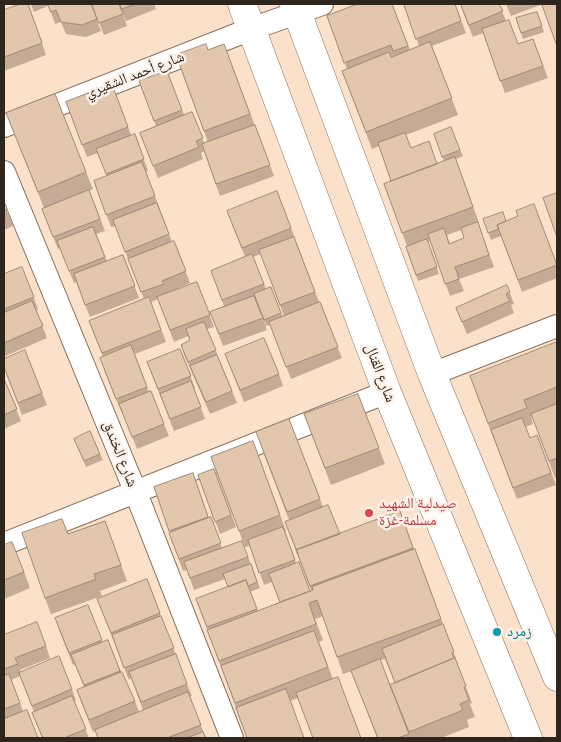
<!DOCTYPE html>
<meta charset="utf-8">
<style>
body{margin:0}
#map{position:relative;width:561px;height:742px;overflow:hidden;background:#fbe1c9;font-family:"PT Sans Narrow",sans-serif}
canvas{display:block}
.frame{position:absolute;inset:0;border:5px solid #2e251c;pointer-events:none}
</style>
<div id="map">
<canvas width="561" height="742"></canvas>
<div class="frame"></div>
</div>
<script>
const ctx = document.querySelector('canvas').getContext('2d');
ctx.lineJoin = 'round';
function trace(path, color, width, dash) { ctx.strokeStyle = color; ctx.lineWidth = width; ctx.lineCap = dash ? 'butt' : 'round'; ctx.setLineDash(dash || []); ctx.stroke(path); }
function fill(path, color) { ctx.fillStyle = color; ctx.fill(path, 'evenodd'); }
function write(font, color, halo, rows, align = 'center') {
  ctx.font = font + ' "PT Sans Narrow","Noto Naskh Arabic",sans-serif'; ctx.lineWidth = 5; ctx.setLineDash([]); ctx.textBaseline = 'middle'; ctx.strokeStyle = halo; ctx.fillStyle = color; for (const [text, x, y, turn = 0] of rows) {
    ctx.save(); ctx.translate(x, y); ctx.rotate((+turn || 0) * Math.PI / 180); ctx.textAlign = isNaN(turn) ? turn : align; if (halo) ctx.strokeText(text, 0, 0); ctx.fillText(text, 0, 0); ctx.restore();
  }
}
const minor = new Path2D(`
 M 4,126 L 251,29 L 322,4
 M 4,172 L 136,493 L 232,738
 M 432,374 L 557,326
 M 4,544 L 387,392`);
const secondary = new Path2D(`
 M 242,4 L 387,392 L 528,738
 M 294,4 L 432,374 L 557,677`);
const wall = new Path2D(`
 M 28,4 L 46,55 L 4,71 L 4,10 Z
 M 31,4 L 48,4 L 48,6 L 34,12 Z
 M 48,4 L 91,4 L 101,31 L 86,37 L 66,34 L 61,22 L 55,24 Z
 M 92,4 L 154,4 L 156,9 L 126,21 L 120,6 L 127,26 L 104,35 Z
 M 392,4 L 410,50 L 419,46 L 404,4 L 455,4 L 466,33 L 432,46 L 458,115 L 406,135 L 411,148 L 437,164 L 444,161 L 434,134 L 460,150 L 463,156 L 456,159 L 479,223 L 478,224 L 494,267 L 459,279 L 464,291 L 450,296 L 430,241 L 428,242 L 439,274 L 418,281 L 406,247 L 407,246 L 384,184 L 391,181 L 379,146 L 372,149 L 342,71 L 347,69 L 327,16 ZM 461,230 L 464,238 L 450,244 L 447,235 Z
 M 460,4 L 499,4 L 506,21 L 518,44 L 533,39 L 548,78 L 505,93 L 483,33 L 473,37 Z
 M 506,4 L 557,4 L 543,4 L 511,16 Z
 M 537,12 L 544,32 L 523,39 L 516,18 Z
 M 224,44 L 274,176 L 220,196 L 204,151 L 201,153 L 203,159 L 158,178 L 140,133 L 156,126 L 139,81 L 167,71 L 184,115 L 192,112 L 204,143 L 208,142 L 176,55 L 208,50 Z
 M 112,84 L 131,135 L 135,134 L 148,171 L 146,172 L 172,242 L 174,241 L 190,283 L 167,293 L 197,282 L 214,327 L 207,329 L 237,403 L 210,414 L 185,357 L 181,345 L 190,340 L 188,336 L 174,342 L 158,299 L 151,302 L 166,342 L 135,354 L 149,392 L 164,424 L 169,436 L 137,449 L 122,411 L 121,411 L 104,370 L 103,357 L 89,321 L 144,299 L 115,226 L 111,227 L 94,181 L 107,176 L 98,153 L 87,157 L 66,102 Z
 M 6,113 L 86,172 L 93,189 L 73,197 L 89,190 L 105,231 L 96,234 L 107,261 L 123,255 L 139,298 L 90,317 L 76,282 L 74,283 L 60,248 L 58,249 L 42,209 L 44,208 Z
 M 4,201 L 13,226 L 4,230 Z
 M 227,211 L 291,228 L 319,302 L 342,358 L 291,379 L 270,325 L 266,326 L 256,300 L 267,330 L 223,346 L 210,312 L 224,306 L 211,271 L 245,257 ZM 261,254 L 284,316 L 283,317 L 271,287 L 266,289 L 253,257 Z
 M 483,219 L 506,221 L 557,264 L 557,278 L 522,292 L 501,236 L 491,240 Z
 M 22,267 L 38,309 L 36,310 L 47,338 L 5,356 L 4,353 L 4,274 Z
 M 507,285 L 514,304 L 511,305 L 514,313 L 467,334 L 456,308 Z
 M 557,342 L 557,477 L 555,478 L 532,416 L 531,417 L 533,424 L 526,427 L 530,438 L 537,435 L 556,485 L 517,499 L 476,393 Z
 M 180,349 L 195,388 L 194,389 L 205,419 L 174,431 L 147,362 Z
 M 225,354 L 279,374 L 283,386 L 244,402 Z
 M 4,367 L 42,393 L 47,405 L 22,415 Z
 M 4,379 L 21,421 L 4,429 Z
 M 358,394 L 385,464 L 331,485 L 304,414 Z
 M 289,419 L 323,507 L 340,534 L 400,511 L 414,549 L 415,549 L 443,624 L 458,664 L 457,664 L 472,703 L 470,704 L 475,717 L 467,720 L 469,727 L 441,738 L 411,738 L 403,719 L 411,738 L 377,738 L 352,671 L 343,674 L 323,616 L 315,619 L 323,640 L 319,642 L 333,679 L 298,698 L 290,701 L 247,738 L 196,599 L 228,587 L 225,579 L 194,590 L 187,570 L 183,571 L 169,533 L 170,532 L 154,487 L 193,473 L 209,518 L 211,517 L 222,548 L 242,541 L 260,588 L 250,592 L 258,611 L 280,602 L 272,582 L 264,585 L 250,546 L 245,547 L 211,457 L 253,441 L 286,531 L 285,532 L 296,563 L 310,591 L 311,590 L 285,522 L 289,520 L 262,449 ZM 385,659 L 395,683 L 393,692 L 380,660 Z
 M 74,439 L 100,454 L 103,460 L 86,467 Z
 M 214,469 L 236,527 L 220,534 L 198,475 Z
 M 62,519 L 68,534 L 105,521 L 127,581 L 100,591 L 102,596 L 51,614 L 45,598 Z
 M 4,545 L 24,572 L 30,588 L 4,599 Z
 M 147,579 L 187,684 L 192,696 L 189,697 L 206,738 L 98,738 L 95,731 L 93,732 L 81,702 L 77,690 L 84,687 L 75,664 L 73,665 L 59,630 L 88,605 L 102,642 L 108,640 L 121,672 L 135,701 L 139,712 L 143,710 L 131,678 L 129,680 L 97,599 Z
 M 4,635 L 46,646 L 50,658 L 20,670 L 21,672 L 72,689 L 76,701 L 74,702 L 89,738 L 42,738 L 32,713 L 34,712 L 20,676 L 11,680 L 23,711 L 4,738 Z`);
const building = new Path2D(`
 M 21,4 L 28,4 L 42,43 L 4,57 L 4,10 Z
 M 48,4 L 91,4 L 97,19 L 82,25 L 61,22 L 56,10 L 51,12 Z
 M 92,4 L 119,4 L 123,14 L 99,23 Z
 M 120,4 L 135,4 L 122,9 Z
 M 358,4 L 392,4 L 408,46 L 393,51 L 391,45 L 344,63 L 327,16 Z
 M 404,4 L 455,4 L 461,21 L 416,39 Z
 M 461,4 L 499,4 L 503,11 L 469,25 Z
 M 542,4 L 557,4 L 557,46 Z
 M 537,12 L 542,26 L 521,33 L 516,18 Z
 M 509,20 L 518,44 L 533,39 L 543,66 L 500,81 L 482,29 Z
 M 430,42 L 452,98 L 366,132 L 342,71 L 389,52 L 391,57 Z
 M 206,44 L 208,50 L 224,44 L 250,114 L 204,131 L 176,55 Z
 M 167,71 L 182,110 L 154,121 L 139,81 Z
 M 112,84 L 128,127 L 82,145 L 66,102 Z
 M 55,94 L 86,172 L 38,192 L 6,113 Z
 M 192,112 L 203,138 L 196,141 L 199,147 L 153,166 L 140,133 Z
 M 255,125 L 270,165 L 216,184 L 202,144 Z
 M 451,127 L 460,150 L 442,157 L 434,134 Z
 M 405,133 L 411,148 L 429,141 L 437,164 L 391,181 L 378,143 Z
 M 135,134 L 144,159 L 106,174 L 96,149 Z
 M 455,157 L 473,207 L 402,233 L 384,184 Z
 M 142,162 L 155,196 L 106,215 L 94,181 Z
 M 89,190 L 100,219 L 53,237 L 42,209 Z
 M 277,191 L 291,228 L 242,248 L 227,211 Z
 M 557,193 L 557,237 L 543,198 Z
 M 4,201 L 7,209 L 4,210 Z
 M 157,203 L 169,234 L 125,252 L 113,220 Z
 M 534,204 L 557,265 L 518,280 L 497,225 L 518,216 L 516,211 Z
 M 503,212 L 506,221 L 497,225 L 499,229 L 488,233 L 483,219 Z
 M 478,222 L 489,255 L 455,267 L 459,279 L 445,284 L 428,234 L 444,228 L 449,244 L 464,238 L 461,228 Z
 M 93,227 L 105,257 L 69,271 L 57,241 Z
 M 294,237 L 315,292 L 280,305 L 259,250 Z
 M 427,239 L 437,267 L 416,275 L 406,247 Z
 M 174,241 L 186,271 L 162,281 L 164,284 L 141,292 L 128,259 Z
 M 252,254 L 264,284 L 222,300 L 211,271 Z
 M 123,255 L 135,286 L 85,305 L 74,274 Z
 M 22,267 L 34,297 L 4,309 L 4,274 Z
 M 197,282 L 210,315 L 170,330 L 157,297 Z
 M 507,285 L 510,292 L 506,294 L 510,301 L 462,322 L 456,308 Z
 M 271,287 L 281,313 L 264,320 L 254,294 Z
 M 254,296 L 263,318 L 219,334 L 210,312 Z
 M 149,297 L 161,330 L 102,353 L 89,321 Z
 M 32,301 L 43,326 L 4,343 L 4,313 Z
 M 320,302 L 338,347 L 286,367 L 269,322 Z
 M 204,322 L 216,350 L 188,362 L 181,345 L 190,340 L 186,329 Z
 M 264,338 L 279,374 L 240,390 L 225,354 Z
 M 557,342 L 557,387 L 524,400 L 527,408 L 488,423 L 470,376 Z
 M 131,345 L 147,387 L 116,399 L 100,358 Z
 M 180,349 L 191,376 L 158,389 L 147,362 Z
 M 25,350 L 42,393 L 18,403 L 4,367 L 4,359 Z
 M 217,355 L 232,391 L 206,402 L 190,366 Z
 M 4,379 L 17,409 L 4,415 Z
 M 191,381 L 201,407 L 170,419 L 160,394 Z
 M 151,391 L 164,424 L 132,437 L 119,404 Z
 M 358,394 L 379,448 L 325,468 L 304,414 Z
 M 557,404 L 557,458 L 549,461 L 531,414 Z
 M 522,418 L 530,438 L 537,435 L 551,473 L 513,488 L 491,430 Z
 M 289,419 L 320,499 L 287,512 L 256,432 Z
 M 90,431 L 100,454 L 84,461 L 74,439 Z
 M 253,441 L 280,515 L 239,531 L 211,457 Z
 M 214,469 L 231,515 L 215,522 L 198,475 Z
 M 193,473 L 208,517 L 169,531 L 154,487 Z
 M 328,505 L 340,534 L 296,550 L 298,554 L 285,522 Z
 M 400,511 L 413,548 L 310,586 L 296,550 Z
 M 211,517 L 221,543 L 179,559 L 169,533 Z
 M 62,519 L 68,534 L 105,521 L 121,565 L 94,574 L 96,579 L 45,598 L 22,533 Z
 M 283,527 L 295,560 L 259,573 L 248,540 Z
 M 242,541 L 248,557 L 190,578 L 184,562 Z
 M 12,542 L 24,572 L 4,580 L 4,545 Z
 M 415,549 L 441,619 L 337,657 L 317,600 L 309,603 L 316,624 L 219,661 L 207,630 L 313,590 L 312,587 Z
 M 299,562 L 310,591 L 280,602 L 269,574 Z
 M 251,564 L 257,582 L 248,586 L 246,580 L 228,587 L 223,574 Z
 M 147,579 L 160,613 L 111,633 L 97,599 Z
 M 246,580 L 257,609 L 207,627 L 196,599 Z
 M 88,605 L 102,640 L 69,653 L 55,618 Z
 M 161,616 L 174,648 L 124,668 L 112,635 Z
 M 37,622 L 46,646 L 15,658 L 18,664 L 4,669 L 4,635 Z
 M 443,624 L 454,652 L 452,653 L 454,658 L 395,683 L 382,649 Z
 M 314,631 L 328,667 L 235,703 L 221,666 Z
 M 108,640 L 120,671 L 84,685 L 71,655 Z
 M 176,654 L 187,684 L 141,702 L 129,672 Z
 M 59,656 L 72,689 L 32,706 L 19,673 Z
 M 455,658 L 466,686 L 464,687 L 469,700 L 460,704 L 463,710 L 409,732 L 390,685 Z
 M 380,659 L 409,734 L 398,738 L 378,738 L 351,671 Z
 M 122,672 L 135,701 L 89,720 L 77,690 Z
 M 9,674 L 20,703 L 4,709 L 4,676 Z
 M 338,677 L 361,738 L 313,738 L 296,693 Z
 M 286,689 L 304,738 L 247,738 L 236,708 Z
 M 188,692 L 201,725 L 167,738 L 98,738 L 95,730 Z
 M 72,696 L 86,729 L 64,738 L 43,738 L 32,713 Z
 M 27,710 L 38,738 L 4,738 L 4,719 Z
 M 203,732 L 206,738 L 187,738 Z`);
const markers = [
 [369,513,5,"#e0444e"],
 [497,632,5,"#0f9aa8"]
];
const streetNames = [
 ["شارع أحمد الشقيري",135,75,-21],
 ["شارع القنال",380,373,69],
 ["شارع الخندق",120,454,68]
];
const healthNames = [
 ["صيدلية الشهيد",379,504],
 ["مسلمة-غزة",379,521]
];
const cultureNames = [
 ["زمرد",507,632]
];
trace(minor, '#856e59', 24);
trace(secondary, '#856e59', 29);
trace(minor, '#fff', 22);
trace(secondary, '#fff', 28);
fill(wall, '#c3ab95');
fill(building, '#e3c7ad');
trace(building, '#9f8b79', 1);
for (const [x, y, r, color] of markers) { const dot = new Path2D(); dot.arc(x, y, r, 0, 2 * Math.PI); ctx.fillStyle = color; ctx.fill(dot); trace(dot, '#fcf1e8', 2); }
write('15px', '#2e251c', '#fcf1e8', streetNames);
write('15px', '#be3a42', '#fcf1e8', healthNames, 'left');
write('15px', '#0d838f', '#fcf1e8', cultureNames, 'left');
</script>
